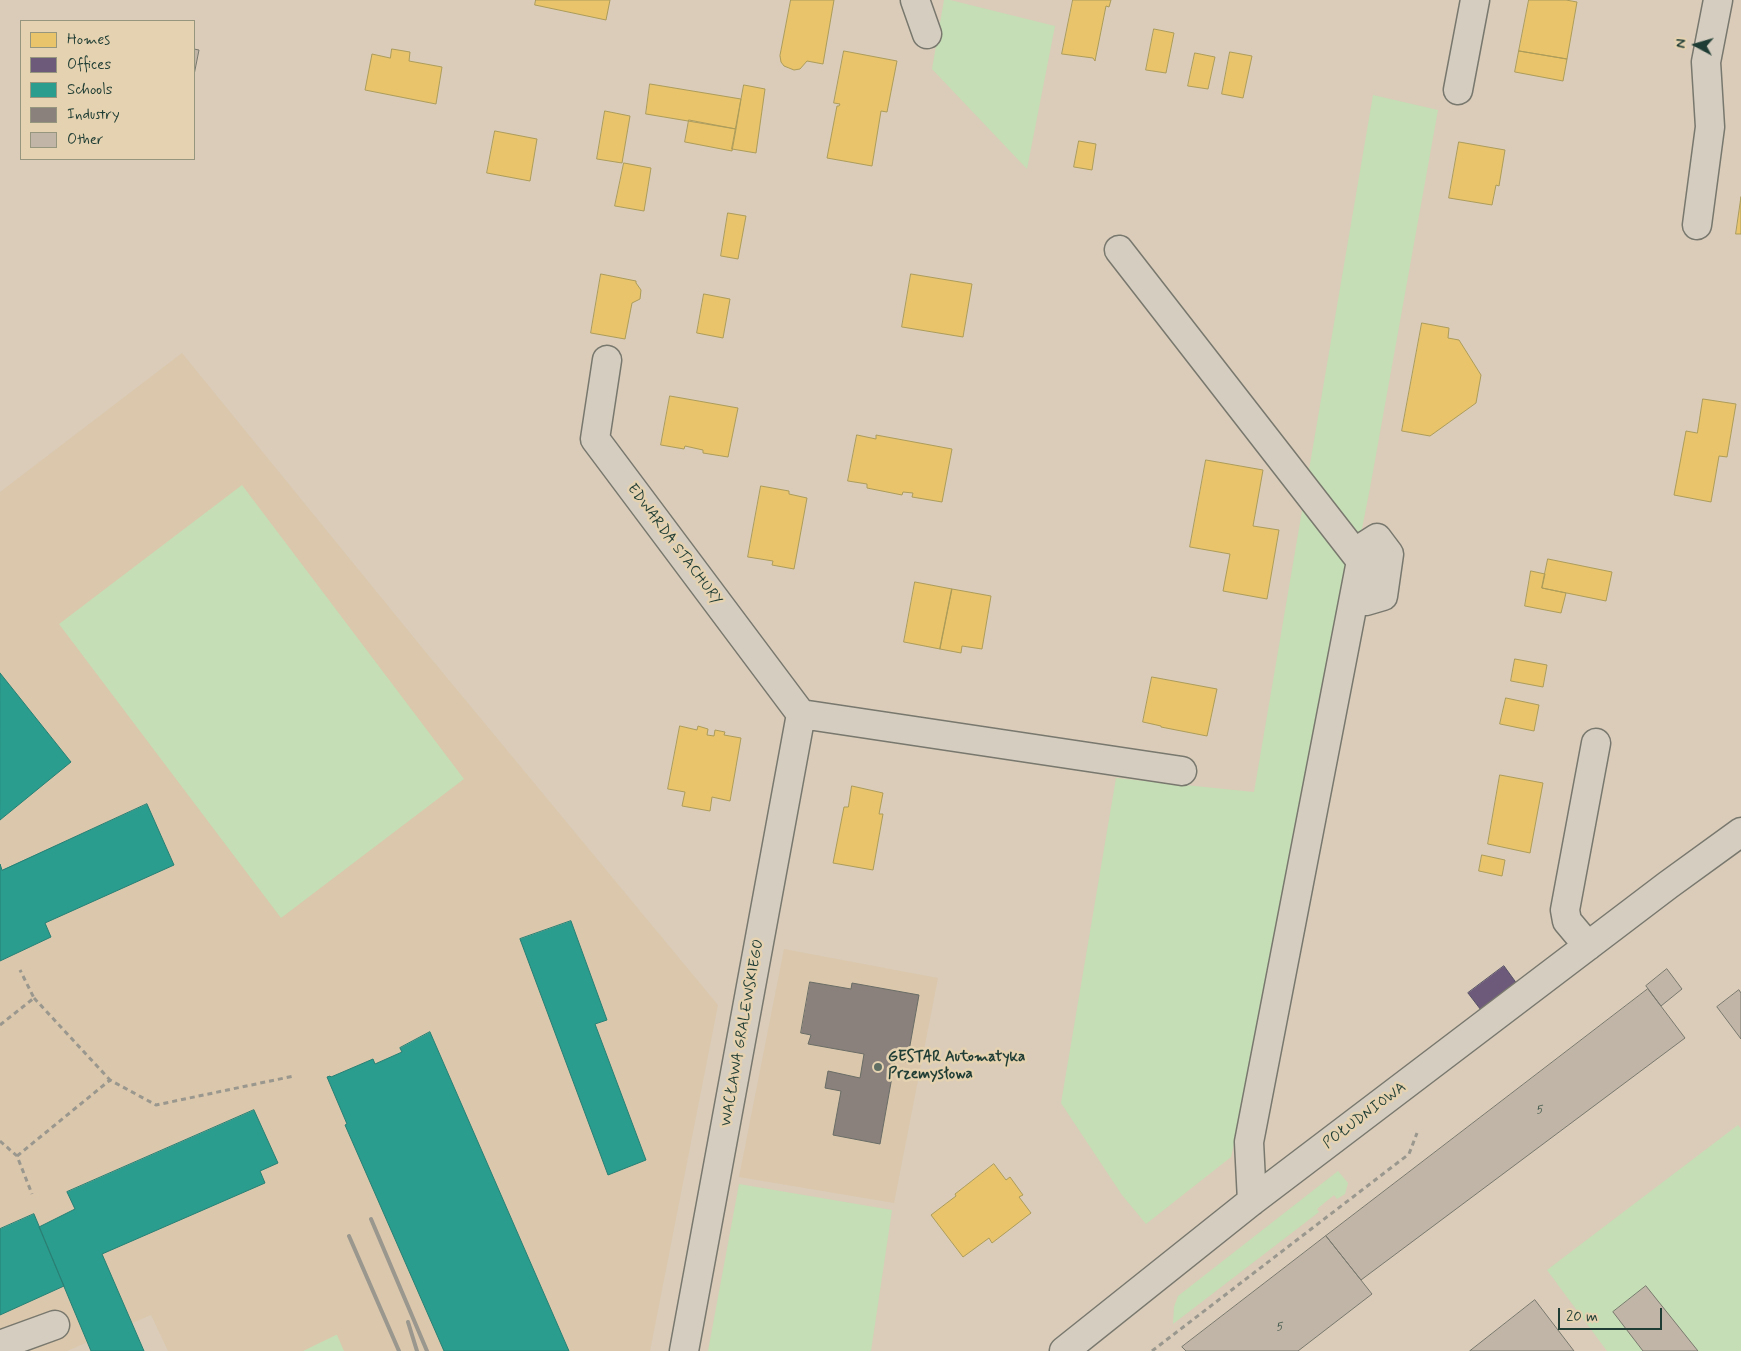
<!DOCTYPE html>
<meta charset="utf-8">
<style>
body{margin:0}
#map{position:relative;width:1741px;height:1351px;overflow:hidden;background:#daccb9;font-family:Mynerve,sans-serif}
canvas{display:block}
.legend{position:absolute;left:20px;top:20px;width:175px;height:140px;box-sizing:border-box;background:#e5d2b0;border:1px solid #96967e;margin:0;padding:6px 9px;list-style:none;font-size:15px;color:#1f3d34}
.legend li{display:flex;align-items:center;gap:10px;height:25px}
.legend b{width:25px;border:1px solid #96967e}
.north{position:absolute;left:1671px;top:20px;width:50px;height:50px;-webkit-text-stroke:4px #e5d2b0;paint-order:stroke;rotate:276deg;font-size:14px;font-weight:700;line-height:20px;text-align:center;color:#1f3d34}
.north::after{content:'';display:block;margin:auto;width:18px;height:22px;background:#1f3d34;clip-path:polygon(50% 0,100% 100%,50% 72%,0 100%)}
.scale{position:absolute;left:1558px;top:1308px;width:104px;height:22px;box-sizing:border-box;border:2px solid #1f3d34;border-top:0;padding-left:6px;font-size:15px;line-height:18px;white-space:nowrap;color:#1f3d34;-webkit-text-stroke:4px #e5d2b0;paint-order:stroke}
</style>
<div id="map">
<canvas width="1741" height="1351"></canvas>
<ul class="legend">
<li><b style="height:14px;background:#e9c46a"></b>Homes</li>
<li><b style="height:14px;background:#6d597a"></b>Offices</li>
<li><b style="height:14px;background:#2a9d8f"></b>Schools</li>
<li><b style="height:14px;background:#8a817c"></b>Industry</li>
<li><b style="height:14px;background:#c0b5a6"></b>Other</li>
</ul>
<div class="north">N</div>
<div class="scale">20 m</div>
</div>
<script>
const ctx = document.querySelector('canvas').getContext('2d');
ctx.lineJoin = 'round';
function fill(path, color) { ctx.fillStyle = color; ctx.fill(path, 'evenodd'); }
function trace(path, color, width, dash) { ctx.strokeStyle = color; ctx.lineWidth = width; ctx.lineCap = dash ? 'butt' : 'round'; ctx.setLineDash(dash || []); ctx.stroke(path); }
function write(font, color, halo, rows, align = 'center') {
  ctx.font = font + ' Mynerve,sans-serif'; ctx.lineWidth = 5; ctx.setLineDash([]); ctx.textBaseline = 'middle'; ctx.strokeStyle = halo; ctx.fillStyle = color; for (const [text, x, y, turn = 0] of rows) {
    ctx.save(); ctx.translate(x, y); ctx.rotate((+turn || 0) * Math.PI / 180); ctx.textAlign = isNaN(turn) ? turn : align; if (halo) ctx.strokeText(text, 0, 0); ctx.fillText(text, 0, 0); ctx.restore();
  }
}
const built = new Path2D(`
 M 182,353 L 424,650 L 718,1005 L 650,1351 L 168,1351 L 151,1315 L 67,1351 L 0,1351 L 0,492 Z
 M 784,949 L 938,978 L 894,1203 L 739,1177 Z`);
const green = new Path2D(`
 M 944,0 L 950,0 L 1055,26 L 1027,169 L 932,69 Z
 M 1373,95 L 1438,110 L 1370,488 L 1283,928 L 1231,1157 L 1146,1224 L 1122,1195 L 1061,1103 L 1116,778 L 1254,792 Z
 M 242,485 L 464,779 L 281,918 L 59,624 Z
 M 1738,1125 L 1741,1129 L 1741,1351 L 1607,1351 L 1547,1270 Z
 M 1338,1171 L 1348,1183 L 1345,1194 L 1337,1199 L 1334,1195 L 1317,1209 L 1319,1212 L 1173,1324 L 1174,1307 L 1178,1296 Z
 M 739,1184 L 892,1210 L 871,1351 L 708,1351 Z
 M 337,1335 L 344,1351 L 303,1351 L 336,1335 Z`);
const homes = new Path2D(`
 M 536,0 L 610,0 L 606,20 L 535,5 Z
 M 791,0 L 834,0 L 823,64 L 807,61 L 800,69 L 794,70 L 784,66 L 781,62 L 780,56 Z
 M 1073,0 L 1111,0 L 1109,7 L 1106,6 L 1095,61 L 1093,58 L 1062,54 Z
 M 1529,0 L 1566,0 L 1577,2 L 1567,59 L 1519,51 Z
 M 1154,29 L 1174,33 L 1166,73 L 1146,70 Z
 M 392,49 L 410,52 L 409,61 L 442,67 L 436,104 L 365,90 L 372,54 L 390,58 Z
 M 844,51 L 897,61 L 887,112 L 881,111 L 872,166 L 827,158 L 837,106 L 839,106 L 840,104 L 834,103 Z
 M 1519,51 L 1567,59 L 1563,81 L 1515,72 Z
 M 1230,52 L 1252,56 L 1243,98 L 1222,94 Z
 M 1195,53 L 1215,57 L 1208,89 L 1188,86 Z
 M 650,84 L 741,99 L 736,129 L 646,114 Z
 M 744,85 L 765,89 L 756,153 L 732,149 Z
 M 605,111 L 630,116 L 622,163 L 597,159 Z
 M 689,120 L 736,129 L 732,151 L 685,142 Z
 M 495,131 L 537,139 L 530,181 L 487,173 Z
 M 1079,141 L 1096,144 L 1092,170 L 1074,167 Z
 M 1459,142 L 1505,150 L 1499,186 L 1496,185 L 1492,205 L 1449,198 Z
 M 624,163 L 651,168 L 644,211 L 615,206 Z
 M 1741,197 L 1741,234 L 1736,234 Z
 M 728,213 L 746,216 L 738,259 L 721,256 Z
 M 601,274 L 636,281 L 636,283 L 641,290 L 640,299 L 632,303 L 625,339 L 591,333 Z
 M 911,274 L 972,284 L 963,337 L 902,327 Z
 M 704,294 L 730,299 L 723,338 L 697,333 Z
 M 1422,323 L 1449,328 L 1448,338 L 1459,340 L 1481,375 L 1476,403 L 1430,436 L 1402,431 Z
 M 670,396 L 738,408 L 728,457 L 703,453 L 703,450 L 685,446 L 684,449 L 661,445 Z
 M 1703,399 L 1736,404 L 1727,457 L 1719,456 L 1711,502 L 1674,495 L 1686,431 L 1697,433 Z
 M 857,435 L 876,439 L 876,435 L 952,449 L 942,502 L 912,497 L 913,493 L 903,492 L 902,495 L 867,488 L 867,484 L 848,481 Z
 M 1206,460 L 1263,470 L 1253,526 L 1279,530 L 1267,599 L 1223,591 L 1230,554 L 1190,547 Z
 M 761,486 L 789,491 L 789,494 L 807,498 L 794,569 L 772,565 L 773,561 L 748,557 Z
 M 1548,559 L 1612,572 L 1606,601 L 1542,588 Z
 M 1531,571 L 1545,574 L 1542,588 L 1566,593 L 1561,613 L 1525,606 Z
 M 915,582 L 952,589 L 940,649 L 904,642 Z
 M 952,589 L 991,596 L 982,649 L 962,646 L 961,653 L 940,649 Z
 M 1515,659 L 1547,665 L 1543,687 L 1511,681 Z
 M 1152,677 L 1217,689 L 1207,736 L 1161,727 L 1161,726 L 1143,722 Z
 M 1506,698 L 1539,705 L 1534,731 L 1500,724 Z
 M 680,726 L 697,730 L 698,726 L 708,729 L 707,735 L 714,736 L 715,730 L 725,732 L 724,735 L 741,738 L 730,801 L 712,797 L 710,811 L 682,806 L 685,792 L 668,789 Z
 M 1500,775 L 1543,783 L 1530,853 L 1488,844 Z
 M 852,786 L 883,793 L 879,814 L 883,814 L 873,870 L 833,863 L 844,807 L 848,807 Z
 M 1482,855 L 1505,860 L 1502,876 L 1479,871 Z
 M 994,1164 L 1006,1180 L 1010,1177 L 1023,1195 L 1019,1197 L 1031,1213 L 992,1243 L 989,1238 L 963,1257 L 931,1215 L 956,1196 L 955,1194 L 964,1187 Z`);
const offices = new Path2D(`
 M 1504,966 L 1520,988 L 1484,1014 L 1468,993 Z`);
const schools = new Path2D(`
 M 0,673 L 71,762 L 0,820 Z
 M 147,804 L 174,865 L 45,923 L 51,937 L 0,961 L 0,864 L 2,870 Z
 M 571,921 L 607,1020 L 595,1024 L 646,1160 L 608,1175 L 520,939 Z
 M 430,1032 L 569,1351 L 444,1351 L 345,1125 L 347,1124 L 327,1077 L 330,1076 L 331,1077 L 373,1059 L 375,1064 L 402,1052 L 400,1048 Z
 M 254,1110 L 278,1163 L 260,1171 L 265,1183 L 102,1254 L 144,1351 L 91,1351 L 39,1227 L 75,1209 L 67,1192 Z
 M 34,1214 L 64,1286 L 0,1315 L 0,1229 Z`);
const industry = new Path2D(`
 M 810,982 L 851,989 L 852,983 L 919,995 L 907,1062 L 895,1060 L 880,1144 L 833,1135 L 841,1091 L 825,1088 L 828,1071 L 860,1078 L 864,1054 L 808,1044 L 811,1035 L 801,1033 Z`);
const building = new Path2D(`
 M 194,49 L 199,50 L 194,75 Z
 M 1667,969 L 1682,989 L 1661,1006 L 1646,986 Z
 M 1648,989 L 1685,1038 L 1361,1280 L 1326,1236 Z
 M 1739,990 L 1741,993 L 1741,1039 L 1717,1007 Z
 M 1326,1236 L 1372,1294 L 1298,1351 L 1186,1351 L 1182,1347 Z
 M 1646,1286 L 1698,1351 L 1643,1351 L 1613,1312 Z
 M 1535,1300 L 1574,1351 L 1470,1351 Z`);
const path = new Path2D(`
 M 34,998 L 110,1080
 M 0,1025 L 34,998 L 20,970
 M 0,1141 L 17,1156 L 32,1194
 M 17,1156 L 110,1080 L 156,1105 L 294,1076
 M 1152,1351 L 1409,1154 L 1417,1133`);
const minor = new Path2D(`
 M 915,0 L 927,34
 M 1458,90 L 1475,0
 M 1697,225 L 1710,127 L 1706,62 L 1718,0
 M 1119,250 L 1361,561
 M 607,360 L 595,439 L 801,714
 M 801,714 L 1182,771
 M 1588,946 L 1567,921 L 1565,910 L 1596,743
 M 1252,1201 L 1249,1142 L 1361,561 L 1366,545 L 1377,538 L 1389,554 L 1383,596 L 1366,601 L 1354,599
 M 0,1345 L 55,1325
 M 684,1351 L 801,714
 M 1064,1351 L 1252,1201 L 1668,885 L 1741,832`);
const rail = new Path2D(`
 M 371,1219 L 427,1351
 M 349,1236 L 399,1351
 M 408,1322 L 417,1351`);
const markers = [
 [878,1067,5,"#606f63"]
];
const numberNames = [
 ["5",1540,1110],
 ["5",1280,1327]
];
const streetNames = [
 ["EDWARDA STACHURY",674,545,53],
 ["WACŁAWA GRALEWSKIEGO",743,1033,-80],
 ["POŁUDNIOWA",1365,1116,-37]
];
const poiNames = [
 ["GESTAR Automatyka",888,1058],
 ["Przemysłowa",888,1075]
];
fill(built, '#dbc7ac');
fill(green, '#c5deb5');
fill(homes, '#e9c46a');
trace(homes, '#ac9c5a', 1);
fill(offices, '#6d597a');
trace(offices, '#565165', 1);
fill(schools, '#2a9d8f');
trace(schools, '#278074', 1);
fill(industry, '#8a817c');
trace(industry, '#6a6d66', 1);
fill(building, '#c0b5a6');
trace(building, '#79786e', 1);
trace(minor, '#79786e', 31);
trace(path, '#99978e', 3, [5, 4]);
trace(minor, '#d5cdc0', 28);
trace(rail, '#99978e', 4);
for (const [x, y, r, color] of markers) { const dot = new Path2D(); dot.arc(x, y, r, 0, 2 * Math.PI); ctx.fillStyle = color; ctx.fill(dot); trace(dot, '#e5d2b0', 2); }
write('12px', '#485c51', null, numberNames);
write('15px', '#1f3d34', '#e5d2b0', streetNames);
write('bold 15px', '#1f3d34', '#e5d2b0', poiNames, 'left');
</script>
